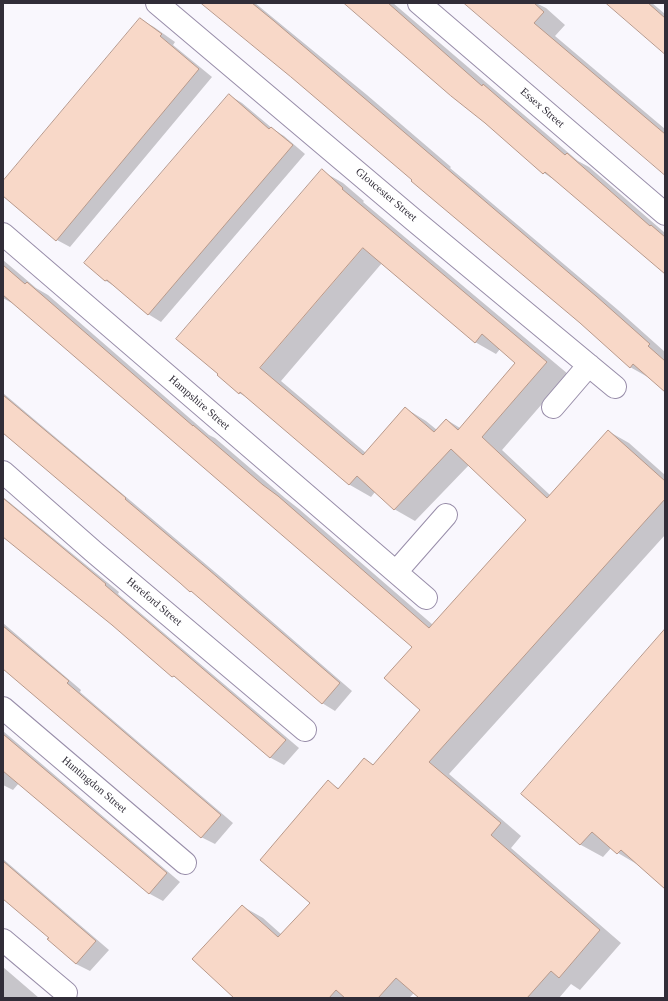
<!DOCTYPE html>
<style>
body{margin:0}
#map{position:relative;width:668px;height:1001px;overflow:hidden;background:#f9f7fd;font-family:"Times New Roman",serif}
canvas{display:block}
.frame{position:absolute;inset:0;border:4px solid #312d38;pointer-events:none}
</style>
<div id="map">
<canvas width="668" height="1001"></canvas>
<div class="frame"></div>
</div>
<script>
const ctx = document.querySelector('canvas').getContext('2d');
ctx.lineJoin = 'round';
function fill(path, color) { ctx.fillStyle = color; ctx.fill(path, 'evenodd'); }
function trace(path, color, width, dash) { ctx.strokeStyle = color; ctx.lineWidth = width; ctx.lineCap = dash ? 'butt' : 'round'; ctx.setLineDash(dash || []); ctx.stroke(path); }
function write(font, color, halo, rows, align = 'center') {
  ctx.font = font + ' "Times New Roman",serif'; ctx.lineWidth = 4; ctx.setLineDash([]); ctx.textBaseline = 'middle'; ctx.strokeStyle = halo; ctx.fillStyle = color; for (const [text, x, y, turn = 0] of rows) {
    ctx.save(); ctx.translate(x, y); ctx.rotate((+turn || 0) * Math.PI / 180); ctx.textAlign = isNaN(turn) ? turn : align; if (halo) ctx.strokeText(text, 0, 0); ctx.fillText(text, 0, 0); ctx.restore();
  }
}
const shadow = new Path2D(`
 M 202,3 L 255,3 L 367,95 L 451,167 L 450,168 L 474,188 L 618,310 L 665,352 L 665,391 L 653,380 L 630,367 L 580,322 L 414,179 L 292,76 Z
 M 345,3 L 393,3 L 578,161 L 589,167 L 665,233 L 665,273 L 559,183 L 544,173 Z
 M 465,3 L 536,3 L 546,8 L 565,25 L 555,36 L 665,129 L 665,174 Z
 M 607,3 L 652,3 L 665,14 L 665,53 Z
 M 141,20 L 154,27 L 175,42 L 173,45 L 212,77 L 70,247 L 57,240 L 3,195 L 3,183 Z
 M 229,95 L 242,103 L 273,129 L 284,136 L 305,154 L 161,322 L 148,314 L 116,287 L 106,281 L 85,263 Z
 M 322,171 L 343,183 L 364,201 L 363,202 L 568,374 L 502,450 L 550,495 L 608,431 L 629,443 L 665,475 L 665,535 L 449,774 L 521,836 L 511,848 L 621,943 L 580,990 L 571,984 L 559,998 L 421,998 L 414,993 L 409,998 L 235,998 L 242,906 L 263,918 L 282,935 L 312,903 L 328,782 L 340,789 L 364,759 L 374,765 L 422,710 L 413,647 L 17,306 L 3,298 L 3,260 L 36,288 L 48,295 L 209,435 L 215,438 L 285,498 L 299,509 L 433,625 L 528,520 L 469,465 L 415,521 L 394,509 L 375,492 L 371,497 L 350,485 L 250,399 L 239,393 ZM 382,263 L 475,342 L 496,354 L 500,349 L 517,363 L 460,428 L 447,420 L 437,430 L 426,421 L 405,408 L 366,453 L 281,381 Z
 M 3,393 L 138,507 L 222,578 L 352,691 L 335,711 L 322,703 L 197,595 L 191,591 L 3,433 Z
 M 3,497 L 119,592 L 118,594 L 299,748 L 284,765 L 271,758 L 183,682 L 173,676 L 112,624 L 3,536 Z
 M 3,623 L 81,690 L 80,692 L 233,823 L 215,844 L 201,837 L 3,668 Z
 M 665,630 L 665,888 L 640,866 L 618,853 L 612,847 L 603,857 L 581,845 L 523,794 Z
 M 3,731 L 180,882 L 163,901 L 150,894 L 19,783 L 13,790 L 3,785 Z
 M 3,859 L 109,950 L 90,971 L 76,964 L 49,939 L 50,937 L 3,897 Z
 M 3,967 L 39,998 L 3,998 Z`);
const building = new Path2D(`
 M 201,3 L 252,3 L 274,21 L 596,296 L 650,344 L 648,346 L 665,361 L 665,392 L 633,364 L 630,368 L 580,323 L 411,181 L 412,180 L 291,77 Z
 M 344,3 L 388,3 L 482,86 L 483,84 L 565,155 L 567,153 L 650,226 L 651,225 L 665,237 L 665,274 L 558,183 L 545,172 L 543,174 L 485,123 L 451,96 Z
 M 464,3 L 534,3 L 544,12 L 534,23 L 665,134 L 665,175 Z
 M 606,3 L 648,3 L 665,18 L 665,54 Z
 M 140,18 L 162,34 L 160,36 L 199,69 L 56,241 L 3,196 L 3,181 Z
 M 229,94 L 269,129 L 271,127 L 293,145 L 148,315 L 107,280 L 105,281 L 84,263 Z
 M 322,169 L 343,188 L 342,189 L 547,362 L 482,437 L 547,498 L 608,430 L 665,481 L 665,499 L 429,762 L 501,823 L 491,835 L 600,930 L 559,978 L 551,971 L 527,998 L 419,998 L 396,978 L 378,998 L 345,998 L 336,990 L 329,998 L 234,998 L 192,959 L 242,905 L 278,937 L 310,903 L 260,860 L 328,780 L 338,789 L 364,758 L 373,765 L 420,710 L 384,678 L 412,647 L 3,295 L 3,265 L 25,284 L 27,282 L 193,426 L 193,425 L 263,485 L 278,496 L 429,628 L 526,520 L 451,449 L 394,510 L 357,476 L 349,485 L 240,392 L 239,394 L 217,375 L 218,374 L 176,339 ZM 363,248 L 475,343 L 482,334 L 515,363 L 458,430 L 446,419 L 434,432 L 405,407 L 363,455 L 260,368 Z
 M 3,395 L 126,498 L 125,499 L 209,570 L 340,683 L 322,704 L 191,591 L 190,592 L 180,583 L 3,433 Z
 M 3,498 L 106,584 L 105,585 L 286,740 L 270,758 L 174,676 L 172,677 L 112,625 L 3,537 Z
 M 3,626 L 69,681 L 67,683 L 221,815 L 201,838 L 3,669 Z
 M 665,629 L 665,889 L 621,850 L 617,854 L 592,832 L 580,845 L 521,794 Z
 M 3,734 L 167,873 L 149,894 L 3,771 Z
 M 3,861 L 96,941 L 76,964 L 47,939 L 49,938 L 3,899 Z`);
const minor = new Path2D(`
 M 157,3 L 415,221 L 615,387
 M 419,3 L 665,214
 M 3,234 L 426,598
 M 553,407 L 589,365
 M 3,472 L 94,552 L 305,730
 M 396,572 L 446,515
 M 3,708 L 185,863
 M 3,940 L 66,993`);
const streetNames = [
 ["Essex Street",542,108,41],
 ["Gloucester Street",386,195,40],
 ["Hampshire Street",199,403,41],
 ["Hereford Street",154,602,40],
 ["Huntingdon Street",94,785,40]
];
fill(shadow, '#0003');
fill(building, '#f8d8c8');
trace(building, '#b8998b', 1);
trace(minor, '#988da9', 24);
trace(minor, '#fff', 22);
write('11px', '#312d38', '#fff', streetNames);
</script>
